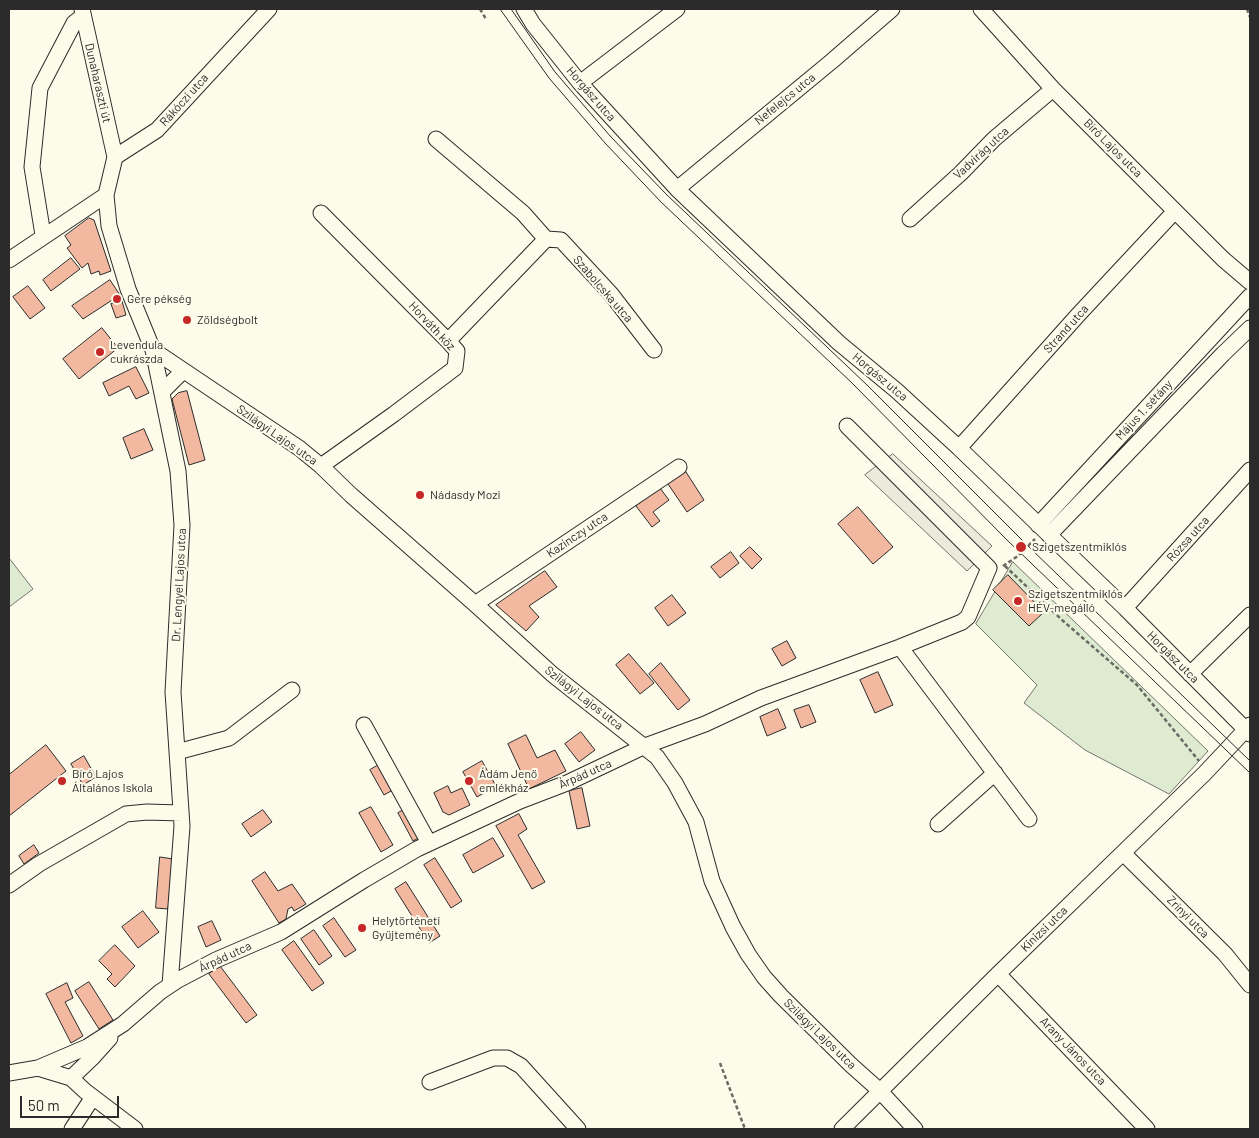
<!DOCTYPE html>
<meta charset="utf-8">
<style>
body{margin:0}
#map{position:relative;width:1259px;height:1138px;overflow:hidden;background:#fdfbea;font-family:Barlow,sans-serif}
canvas{display:block}
.frame{position:absolute;inset:0;border:10px solid #2b2b2b;pointer-events:none}
.scale{position:absolute;left:20px;top:1096px;width:99px;height:22px;box-sizing:border-box;border:2px solid #2b2b2b;border-top:0;padding-left:6px;font-size:15px;line-height:18px;white-space:nowrap;color:#2b2b2b;-webkit-text-stroke:4px #fdfbea;paint-order:stroke}
</style>
<div id="map">
<canvas width="1259" height="1138"></canvas>
<div class="frame"></div>
<div class="scale">50 m</div>
</div>
<script>
const ctx = document.querySelector('canvas').getContext('2d');
ctx.lineJoin = 'round';
function fill(path, color) { ctx.fillStyle = color; ctx.fill(path, 'evenodd'); }
function trace(path, color, width, dash) { ctx.strokeStyle = color; ctx.lineWidth = width; ctx.lineCap = dash ? 'butt' : 'round'; ctx.setLineDash(dash || []); ctx.stroke(path); }
function write(font, color, halo, rows, align = 'center') {
  ctx.font = font + ' Barlow,sans-serif'; ctx.lineWidth = 4; ctx.setLineDash([]); ctx.textBaseline = 'middle'; ctx.strokeStyle = halo; ctx.fillStyle = color; for (const [text, x, y, turn = 0] of rows) {
    ctx.save(); ctx.translate(x, y); ctx.rotate((+turn || 0) * Math.PI / 180); ctx.textAlign = isNaN(turn) ? turn : align; if (halo) ctx.strokeText(text, 0, 0); ctx.fillText(text, 0, 0); ctx.restore();
  }
}
const green = new Path2D(`
 M 9,558 L 33,589 L 9,607 Z
 M 1013,562 L 1208,751 L 1169,794 L 1085,750 L 1024,703 L 1037,685 L 976,624 Z`);
const parking = new Path2D(`
 M 893,454 L 992,546 L 967,571 L 865,475 Z`);
const building = new Path2D(`
 M 89,218 L 94,220 L 111,271 L 100,275 L 99,271 L 91,274 L 88,263 L 82,268 L 67,248 L 71,245 L 65,236 Z
 M 71,258 L 80,269 L 51,291 L 43,280 Z
 M 110,280 L 120,295 L 83,319 L 72,306 Z
 M 28,286 L 45,308 L 30,319 L 13,297 Z
 M 122,301 L 126,315 L 116,318 L 111,304 Z
 M 102,328 L 118,348 L 79,379 L 63,359 Z
 M 136,367 L 149,393 L 136,399 L 129,386 L 109,396 L 103,383 Z
 M 187,391 L 205,460 L 189,465 L 172,399 L 178,393 Z
 M 144,429 L 153,450 L 131,459 L 123,438 Z
 M 686,472 L 704,500 L 687,512 L 668,484 Z
 M 660,488 L 669,500 L 653,512 L 660,521 L 652,527 L 636,506 Z
 M 858,507 L 893,547 L 873,564 L 838,524 Z
 M 750,547 L 762,559 L 752,569 L 740,556 Z
 M 731,552 L 739,563 L 720,578 L 711,567 Z
 M 545,571 L 557,587 L 529,606 L 539,617 L 526,631 L 496,605 Z
 M 1008,575 L 1044,612 L 1029,626 L 993,590 Z
 M 672,595 L 686,613 L 668,626 L 655,608 Z
 M 787,641 L 796,658 L 782,666 L 772,649 Z
 M 629,654 L 654,683 L 640,694 L 616,665 Z
 M 661,663 L 690,700 L 678,710 L 649,674 Z
 M 878,672 L 893,705 L 875,713 L 860,680 Z
 M 809,705 L 816,722 L 801,728 L 794,710 Z
 M 778,709 L 786,728 L 767,736 L 760,717 Z
 M 581,732 L 595,750 L 579,762 L 565,744 Z
 M 526,735 L 537,758 L 555,750 L 566,771 L 529,789 L 508,744 Z
 M 46,745 L 66,771 L 9,816 L 9,775 Z
 M 84,756 L 96,777 L 83,785 L 71,764 Z
 M 482,761 L 496,786 L 477,797 L 463,772 Z
 M 384,762 L 398,787 L 384,795 L 370,770 Z
 M 448,786 L 451,793 L 462,788 L 470,805 L 449,815 L 443,812 L 434,793 Z
 M 582,788 L 590,826 L 577,829 L 569,791 Z
 M 371,807 L 393,845 L 381,852 L 359,813 Z
 M 408,808 L 424,835 L 413,841 L 398,813 Z
 M 263,810 L 272,822 L 251,837 L 242,824 Z
 M 519,814 L 527,829 L 518,835 L 545,882 L 532,889 L 496,826 Z
 M 493,838 L 504,856 L 473,873 L 463,855 Z
 M 34,845 L 39,853 L 24,864 L 19,856 Z
 M 160,857 L 173,859 L 168,909 L 156,908 Z
 M 435,858 L 462,901 L 451,908 L 424,865 Z
 M 265,872 L 278,891 L 292,884 L 306,904 L 294,911 L 292,907 L 288,909 L 286,919 L 279,923 L 252,881 Z
 M 406,882 L 440,936 L 429,943 L 395,889 Z
 M 143,911 L 159,932 L 138,948 L 122,927 Z
 M 334,918 L 356,950 L 345,957 L 323,926 Z
 M 212,921 L 221,940 L 206,947 L 198,927 Z
 M 314,930 L 332,956 L 319,965 L 301,939 Z
 M 294,941 L 324,983 L 312,991 L 282,950 Z
 M 115,945 L 135,966 L 115,987 L 107,979 L 112,974 L 99,961 Z
 M 220,966 L 257,1015 L 246,1023 L 209,974 Z
 M 89,982 L 113,1020 L 99,1029 L 75,991 Z
 M 67,983 L 73,998 L 65,1002 L 83,1036 L 71,1043 L 46,994 Z`);
const path = new Path2D(`
 M 480,9 L 486,19
 M 1247,9 L 1250,17
 M 1003,566 L 1018,556 L 1035,539
 M 1005,566 L 1062,620 L 1137,685 L 1199,761
 M 720,1063 L 745,1129`);
const minor = new Path2D(`
 M 82,9 L 115,157
 M 524,9 L 533,24 L 580,83 L 677,189 L 839,343 L 897,391 L 959,448 L 1125,608 L 1250,734
 M 981,9 L 1053,89 L 1223,259 L 1250,282
 M 580,83 L 677,9
 M 436,139 L 523,213 L 546,239 L 561,240 L 611,294 L 654,350
 M 677,189 L 832,61 L 892,9
 M 106,195 L 109,226 L 128,289 L 153,350 L 178,471 L 182,525 L 173,692 L 182,826 L 170,985
 M 910,219 L 961,173 L 994,139 L 1053,89
 M 43,235 L 32,167 L 40,88 L 74,23 L 83,16
 M 9,260 L 106,195 L 115,157 L 157,130 L 269,9
 M 448,341 L 546,239
 M 153,350 L 299,448 L 321,466 L 351,495 L 475,604 L 552,674 L 657,757 L 675,783 L 696,822 L 712,881 L 733,927 L 748,954 L 764,977 L 781,996 L 851,1065 L 879,1090 L 915,1129
 M 162,392 L 183,371
 M 959,448 L 1078,315 L 1175,211
 M 321,466 L 394,414 L 455,368 L 457,351 L 448,341 L 321,213
 M 1038,525 L 1250,296
 M 1049,535 L 1223,354 L 1250,328
 M 475,604 L 679,467
 M 1125,608 L 1250,470
 M 900,647 L 1029,819
 M 1190,674 L 1250,615
 M 364,725 L 429,843
 M 177,752 L 229,738 L 292,690
 M 938,824 L 995,773
 M 1123,853 L 1225,954 L 1250,985
 M 9,885 L 39,864 L 126,814 L 147,812 L 181,813
 M 998,974 L 1147,1129
 M 38,1068 L 71,1078 L 85,1091 L 135,1129
 M 9,1073 L 38,1068 L 87,1047 L 123,1024 L 160,992 L 178,980 L 216,960 L 281,932 L 364,880 L 417,849 L 520,801 L 567,783 L 645,746 L 705,724 L 761,698 L 900,647 L 962,622 L 968,617 L 989,568 L 847,426
 M 71,1078 L 93,1057 L 110,1038
 M 430,1082 L 493,1058 L 507,1058 L 521,1066 L 578,1129
 M 72,1129 L 93,1097
 M 842,1129 L 998,974 L 1205,773 L 1250,725`);
const tram = new Path2D(`
 M 500,9 L 549,78 L 605,143 L 661,202 L 852,383 L 1007,540 L 1250,773
 M 511,9 L 555,72 L 611,137 L 667,195 L 867,385 L 1028,546 L 1250,761`);
const markers = [
 [117,299,5,"#c62828"],
 [187,320,5,"#c62828"],
 [100,352,5,"#c62828"],
 [420,495,5,"#c62828"],
 [1021,547,6,"#c62828"],
 [1018,601,5,"#c62828"],
 [62,781,5,"#c62828"],
 [469,781,5,"#c62828"],
 [362,928,5,"#c62828"]
];
const streetNames = [
 ["Dunaharaszti út",98,83,77],
 ["Horgász utca",591,94,49],
 ["Nefelejcs utca",785,99,-39],
 ["Rákóczi utca",184,100,-48],
 ["Bíró Lajos utca",1113,148,45],
 ["Vadvirág utca",981,153,-43],
 ["Szabolcska utca",603,289,49],
 ["Horváth köz",432,326,47],
 ["Strand utca",1066,329,-48],
 ["Horgász utca",880,377,40],
 ["Május 1. sétány",1144,410,-47],
 ["Szilágyi Lajos utca",277,435,35],
 ["Kazinczy utca",577,535,-34],
 ["Rózsa utca",1188,539,-48],
 ["Dr. Lengyel Lajos utca",179,585,-87],
 ["Horgász utca",1173,657,45],
 ["Szilágyi Lajos utca",584,698,38],
 ["Árpád utca",585,774,-24],
 ["Zrínyi utca",1188,917,45],
 ["Kinizsi utca",1044,929,-44],
 ["Árpád utca",225,957,-25],
 ["Szilágyi Lajos utca",820,1034,44],
 ["Arany János utca",1073,1051,46]
];
const poiNames = [
 ["Gere pékség",127,299],
 ["Zöldségbolt",197,320],
 ["Levendula",110,345],
 ["cukrászda",110,359],
 ["Nádasdy Mozi",430,495],
 ["Szigetszentmiklós",1032,547],
 ["Szigetszentmiklós",1028,594],
 ["HÉV-megálló",1028,608],
 ["Bíró Lajos",72,774],
 ["Általános Iskola",72,788],
 ["Ádám Jenő",479,774],
 ["emlékház",479,788],
 ["Helytörténeti",372,921],
 ["Gyűjtemény",372,935]
];
fill(green, '#deebd1');
trace(green, '#74746e', 1);
fill(parking, '#eceadb');
trace(parking, '#74746e', 1);
fill(building, '#f2b8a0');
trace(building, '#2b2b2b', 1);
trace(minor, '#2b2b2b', 17);
trace(path, '#6a6964', 2.5, [4, 2.5]);
trace(minor, '#fdfbea', 15);
trace(tram, '#2b2b2b', 1);
for (const [x, y, r, color] of markers) { const dot = new Path2D(); dot.arc(x, y, r, 0, 2 * Math.PI); ctx.fillStyle = color; ctx.fill(dot); trace(dot, '#fdfbea', 2); }
write('12px', '#2b2b2b', '#fdfbea', streetNames);
write('12px', '#2b2b2b', '#fdfbea', poiNames, 'left');
</script>
